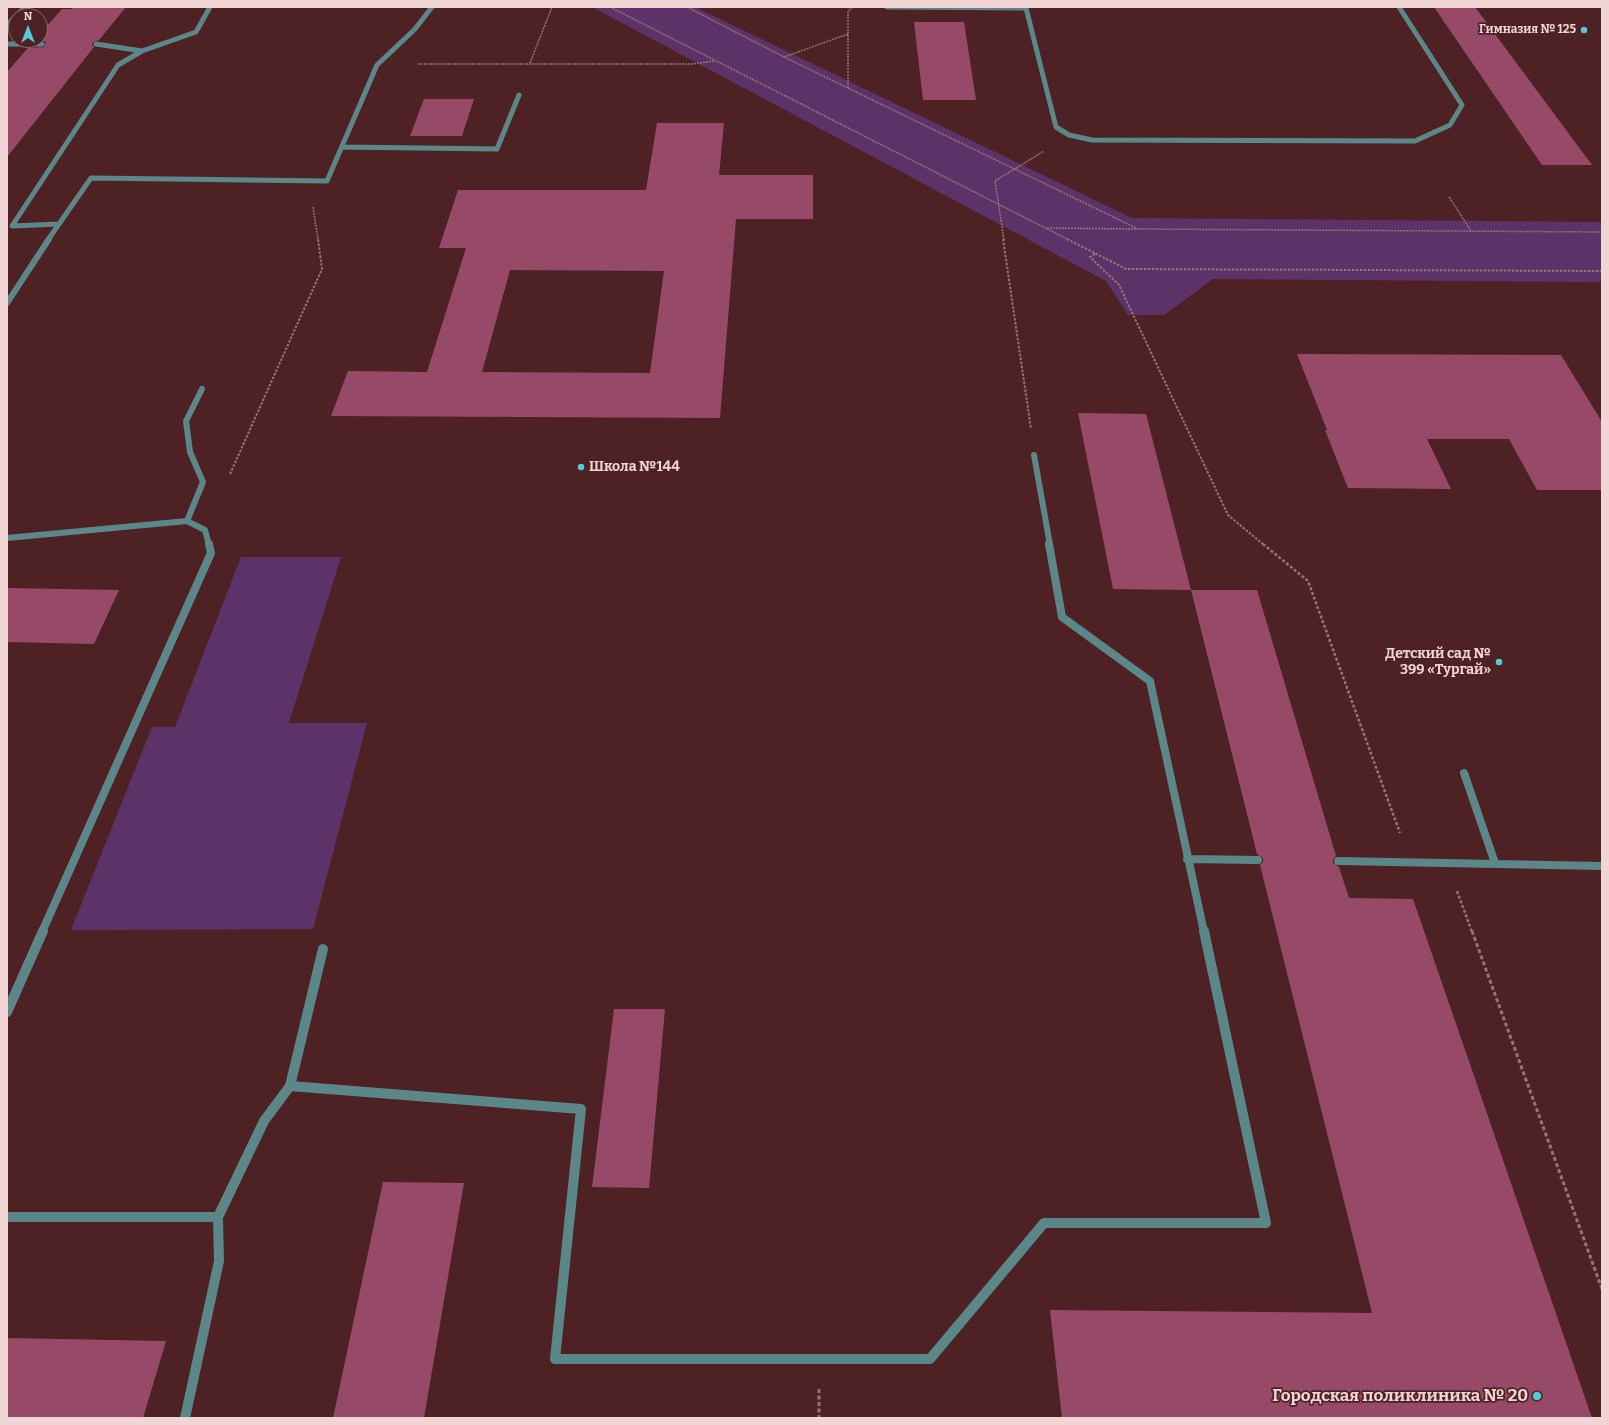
<!DOCTYPE html>
<meta charset="utf-8">
<style>
body{margin:0}
#map{position:relative;width:1609px;height:1425px;overflow:hidden;background:#4e2225;font-family:Bitter,serif}
canvas{display:block}
.frame{position:absolute;inset:0;border:8px solid #f1d4d4;pointer-events:none}
.north{position:absolute;left:8px;top:8px;width:40px;height:40px;box-sizing:border-box;background:#4e2225;border:1px solid #8f696b;border-radius:50%;rotate:0deg;font-size:11px;font-weight:700;line-height:16px;text-align:center;color:#f1d4d4}
.north::after{content:'';display:block;margin:auto;width:14px;height:18px;background:#52cdd0;clip-path:polygon(50% 0,100% 100%,50% 72%,0 100%)}
</style>
<div id="map">
<canvas width="1609" height="1425"></canvas>
<div class="frame"></div>
<div class="north">N</div>
</div>
<script>
const ctx = document.querySelector('canvas').getContext('2d');
ctx.lineJoin = 'round';
function fill(path, color) { ctx.fillStyle = color; ctx.fill(path, 'evenodd'); }
function trace(path, color, width, dash) { ctx.strokeStyle = color; ctx.lineWidth = width; ctx.lineCap = dash ? 'butt' : 'round'; ctx.setLineDash(dash || []); ctx.stroke(path); }
function write(font, color, halo, rows, align = 'center') {
  ctx.font = font + ' Bitter,serif'; ctx.lineWidth = 3.5; ctx.setLineDash([]); ctx.textBaseline = 'middle'; ctx.strokeStyle = halo; ctx.fillStyle = color; for (const [text, x, y, turn = 0] of rows) {
    ctx.save(); ctx.translate(x, y); ctx.rotate((+turn || 0) * Math.PI / 180); ctx.textAlign = isNaN(turn) ? turn : align; if (halo) ctx.strokeText(text, 0, 0); ctx.fillText(text, 0, 0); ctx.restore();
  }
}
const green = new Path2D(`
 M 592,7 L 695,7 L 1132,218 L 1602,222 L 1602,282 L 1213,279 L 1164,315 L 1128,315 L 1106,281 Z
 M 241,557 L 341,557 L 289,723 L 367,723 L 313,929 L 71,930 L 152,727 L 175,727 Z`);
const building = new Path2D(`
 M 73,7 L 126,7 L 99,40 L 93,42 L 92,45 L 94,47 L 7,157 L 7,72 L 28,48 L 44,47 L 46,42 L 40,40 L 40,34 L 62,9 L 72,9 Z
 M 1434,7 L 1475,7 L 1592,165 L 1542,165 Z
 M 914,22 L 964,22 L 976,100 L 923,100 Z
 M 424,99 L 474,99 L 462,136 L 410,136 Z
 M 657,123 L 724,123 L 719,175 L 813,175 L 813,219 L 736,219 L 720,418 L 331,416 L 348,371 L 427,372 L 466,248 L 439,248 L 458,190 L 646,190 ZM 510,270 L 664,271 L 650,373 L 482,372 Z
 M 1297,354 L 1561,355 L 1602,422 L 1602,490 L 1537,490 L 1509,439 L 1427,439 L 1451,489 L 1348,488 L 1325,430 L 1327,430 Z
 M 1078,413 L 1146,414 L 1191,590 L 1113,589 Z
 M 7,588 L 119,590 L 94,644 L 7,642 Z
 M 1191,590 L 1257,590 L 1336,856 L 1333,859 L 1333,863 L 1339,867 L 1349,898 L 1413,899 L 1592,1418 L 1062,1418 L 1050,1310 L 1372,1313 L 1260,865 L 1263,862 L 1263,858 L 1257,854 Z
 M 614,1009 L 665,1009 L 649,1188 L 592,1187 Z
 M 383,1182 L 464,1183 L 424,1418 L 333,1418 Z
 M 7,1338 L 166,1341 L 143,1418 L 7,1418 Z`);
const pathFar3 = new Path2D(`
 M 610,7 L 1069,240
 M 687,7 L 784,57 L 1138,229 L 1602,232
 M 784,57 L 848,34
 M 530,63 L 552,7
 M 418,64 L 692,64 L 715,61
 M 848,88 L 848,11 L 853,7
 M 1449,197 L 1471,231
 M 313,207 L 318,240
 M 1047,228 L 1136,229
 M 1004,240 L 995,181 L 1044,151`);
const pathFar2 = new Path2D(`
 M 1003,239 L 1031,429
 M 1067,239 L 1126,269 L 1602,271
 M 1095,254 L 1090,257 L 1119,285 L 1228,515 L 1264,545
 M 230,474 L 322,269 L 318,239`);
const pathFar1 = new Path2D(`
 M 1263,544 L 1308,581 L 1400,833
 M 1457,891 L 1472,932`);
const path = new Path2D(`
 M 1472,931 L 1602,1289
 M 819,1389 L 819,1418`);
const serviceFar3 = new Path2D(`
 M 887,7 L 1026,8 L 1056,127 L 1069,135 L 1092,140 L 1415,141 L 1450,125 L 1462,105 L 1399,7
 M 16,16 L 25,7
 M 7,25 L 16,16
 M 7,44 L 42,44
 M 96,44 L 142,51
 M 342,147 L 497,149 L 519,95
 M 59,224 L 91,178 L 327,181 L 377,65 L 415,29 L 432,7
 M 48,240 L 59,224 L 12,226 L 118,65 L 142,51 L 196,32 L 210,7`);
const serviceFar2 = new Path2D(`
 M 7,303 L 49,239
 M 1034,455 L 1050,545
 M 187,521 L 203,482 L 190,452 L 186,421 L 202,389
 M 7,538 L 187,521 L 205,530 L 209,545`);
const serviceFar1 = new Path2D(`
 M 1049,544 L 1062,617 L 1150,681 L 1204,932
 M 1464,773 L 1495,863
 M 1187,859 L 1258,860
 M 1338,861 L 1602,866
 M 42,932 L 211,553 L 209,544`);
const service = new Path2D(`
 M 7,1012 L 43,931
 M 290,1086 L 323,949
 M 7,1217 L 218,1217 L 219,1261 L 185,1418
 M 218,1217 L 264,1121 L 290,1086 L 581,1109 L 555,1359 L 930,1359 L 1044,1223 L 1266,1223 L 1204,931`);
const markers = [
 [1584,30,4,"#52cdd0"],
 [581,467,4,"#52cdd0"],
 [1499,662,4,"#52cdd0"],
 [1537,1396,5,"#52cdd0"]
];
const farPoinames = [
 ["Гимназия № 125",1576,30]
];
const poiNames = [
 ["Школа №144",589,467],
 ["Детский сад №",1491,654,"right"],
 ["399 «Тургай»",1491,670,"right"]
];
const nearPoinames = [
 ["Городская поликлиника № 20",1528,1396]
];
fill(green, '#5c3269');
fill(building, '#974a68');
trace(pathFar3, '#987374', 1.5, [2, 1]);
trace(pathFar2, '#987374', 2, [2.5, 1.5]);
trace(pathFar1, '#987374', 2.5, [3, 2]);
trace(path, '#987374', 3, [4, 2.5]);
trace(serviceFar3, '#5b8788', 5);
trace(serviceFar2, '#5b8788', 6);
trace(serviceFar1, '#5b8788', 8);
trace(service, '#5b8788', 10);
for (const [x, y, r, color] of markers) { const dot = new Path2D(); dot.arc(x, y, r, 0, 2 * Math.PI); ctx.fillStyle = color; ctx.fill(dot); trace(dot, '#4e2225', 1.5); }
write('bold 12px', '#f1d4d4', '#4e2225', farPoinames, 'right');
write('bold 14px', '#f1d4d4', '#4e2225', poiNames, 'left');
write('bold 17px', '#f1d4d4', '#4e2225', nearPoinames, 'right');
</script>
